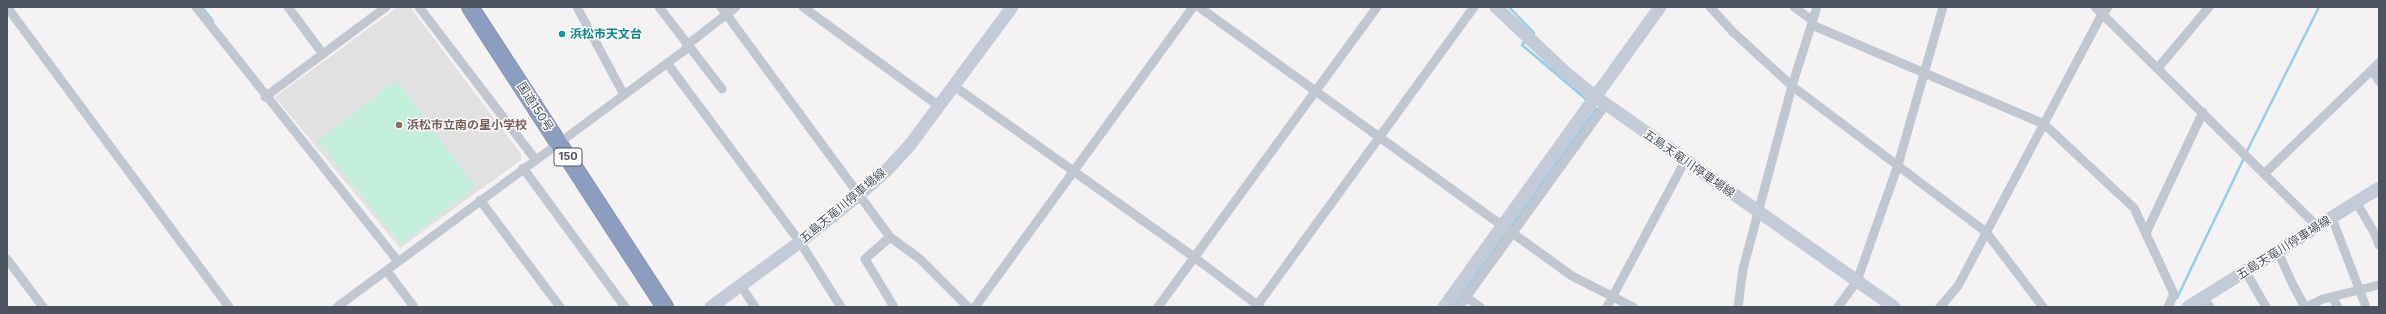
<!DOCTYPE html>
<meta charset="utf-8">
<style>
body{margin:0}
#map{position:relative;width:2386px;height:314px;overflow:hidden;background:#f4f2f2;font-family:Inter,sans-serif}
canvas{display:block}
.frame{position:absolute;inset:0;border:8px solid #4a535f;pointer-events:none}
</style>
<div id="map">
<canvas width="2386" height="314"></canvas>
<div class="frame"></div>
</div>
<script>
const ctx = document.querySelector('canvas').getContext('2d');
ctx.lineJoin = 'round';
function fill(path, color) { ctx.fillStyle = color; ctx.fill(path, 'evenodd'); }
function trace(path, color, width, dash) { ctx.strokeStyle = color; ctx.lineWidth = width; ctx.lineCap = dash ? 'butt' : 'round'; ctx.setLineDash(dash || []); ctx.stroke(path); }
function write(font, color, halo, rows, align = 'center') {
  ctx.font = font + ' Inter,"Noto Sans JP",sans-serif'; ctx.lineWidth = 3; ctx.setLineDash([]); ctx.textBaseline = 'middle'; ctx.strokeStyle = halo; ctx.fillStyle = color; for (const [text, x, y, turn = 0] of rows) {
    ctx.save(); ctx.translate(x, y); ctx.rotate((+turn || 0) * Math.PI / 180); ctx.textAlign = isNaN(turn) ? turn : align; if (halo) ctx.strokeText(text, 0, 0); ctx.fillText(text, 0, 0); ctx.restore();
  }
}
const education = new Path2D(`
 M 398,7 L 410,7 L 521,154 L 521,160 L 400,248 L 275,97 Z`);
const green = new Path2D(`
 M 396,80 L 475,187 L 401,244 L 318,141 Z`);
const stream = new Path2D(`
 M 202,7 L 213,21
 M 1509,7 L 1534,33
 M 1524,42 L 1522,45 L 1587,100
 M 2246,153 L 2319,7
 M 1510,228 L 1596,109 L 1594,106
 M 2177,298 L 2244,158
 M 1453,307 L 1507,232`);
const street = new Path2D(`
 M 7,7 L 229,307
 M 196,7 L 397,260
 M 288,7 L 323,54
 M 419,7 L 535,159
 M 577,7 L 624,95
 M 659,7 L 722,89
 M 721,7 L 890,237 L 920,259 L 968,307
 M 803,7 L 939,106
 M 1199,7 L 1572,276 L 1633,307
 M 1710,7 L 1733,32 L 1792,86 L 1986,232 L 2043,307
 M 1794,7 L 1813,21
 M 2095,7 L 2318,227
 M 1812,25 L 2044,124 L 2134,208 L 2174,294 L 2168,307
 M 667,63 L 800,242 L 841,307
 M 2158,68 L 2209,7
 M 2372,70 L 2379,81
 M 954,86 L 1194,257 L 1260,307
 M 265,97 L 386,7
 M 523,168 L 625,307
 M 2265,173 L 2379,63
 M 480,200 L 560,307
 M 2356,202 L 2375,234 L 2379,245
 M 2332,218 L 2366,307
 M 2146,233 L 2203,112
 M 890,237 L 865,259 L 894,307
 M 2278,252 L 2293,285 L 2305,307
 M 7,259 L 43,307
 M 387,271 L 414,307
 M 2246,272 L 2266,307
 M 741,286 L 755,307
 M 1462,294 L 1480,307
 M 2332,297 L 2338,307
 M 2206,302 L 2210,307
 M 337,307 L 685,50 L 687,45 L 736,7
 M 975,307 L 1193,7
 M 1158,307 L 1377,7
 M 1256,307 L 1474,7
 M 1459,307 L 1606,104
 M 1607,307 L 1685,161
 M 1738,307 L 1743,269 L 1792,86 L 1817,7
 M 1838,307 L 1857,281 L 1898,165 L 1943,7
 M 1940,307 L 1958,286 L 2102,14 L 2108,7
 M 2306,307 L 2323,299 L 2379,285`);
const secondary = new Path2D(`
 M 1496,7 L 1565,72 L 1596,97 L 1894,307
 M 711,307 L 800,242 L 859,195 L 886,171 L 910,145 L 1012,7
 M 1444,307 L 1660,7
 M 2188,307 L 2379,188`);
const highway = new Path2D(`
 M 470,7 L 665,307`);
const markers = [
 [562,34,4,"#0f9aa8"],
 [399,125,4,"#8d6e63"]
];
const shields = [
 [568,157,28]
];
const shieldNames = [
 ["150",568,157]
];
const cultureNames = [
 ["浜松市天文台",570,34]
];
const streetNames = [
 ["国道150号",535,107,57],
 ["五島天竜川停車場線",1689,164,35],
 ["五島天竜川停車場線",843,206,-40],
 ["五島天竜川停車場線",2284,248,-32]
];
const educationNames = [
 ["浜松市立南の星小学校",407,125]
];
fill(education, '#e2e1e1');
fill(green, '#c3efda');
trace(stream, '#92cdeb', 2.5);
trace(highway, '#7789ab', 18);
trace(street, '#c0c7d0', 9);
trace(secondary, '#c4cbd8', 13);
trace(highway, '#8c9ebf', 17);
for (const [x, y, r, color] of markers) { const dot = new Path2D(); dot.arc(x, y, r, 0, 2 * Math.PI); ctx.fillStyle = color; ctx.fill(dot); trace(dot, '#fff', 1.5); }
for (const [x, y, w] of shields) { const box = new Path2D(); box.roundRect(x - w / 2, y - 9, w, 18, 3); ctx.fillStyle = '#fff'; ctx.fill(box); trace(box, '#4a535f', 1); }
write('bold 11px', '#4a535f', null, shieldNames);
write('bold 12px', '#0d838f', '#fff', cultureNames, 'left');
write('12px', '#4a535f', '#fff', streetNames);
write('bold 12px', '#785e54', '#fff', educationNames, 'left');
</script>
